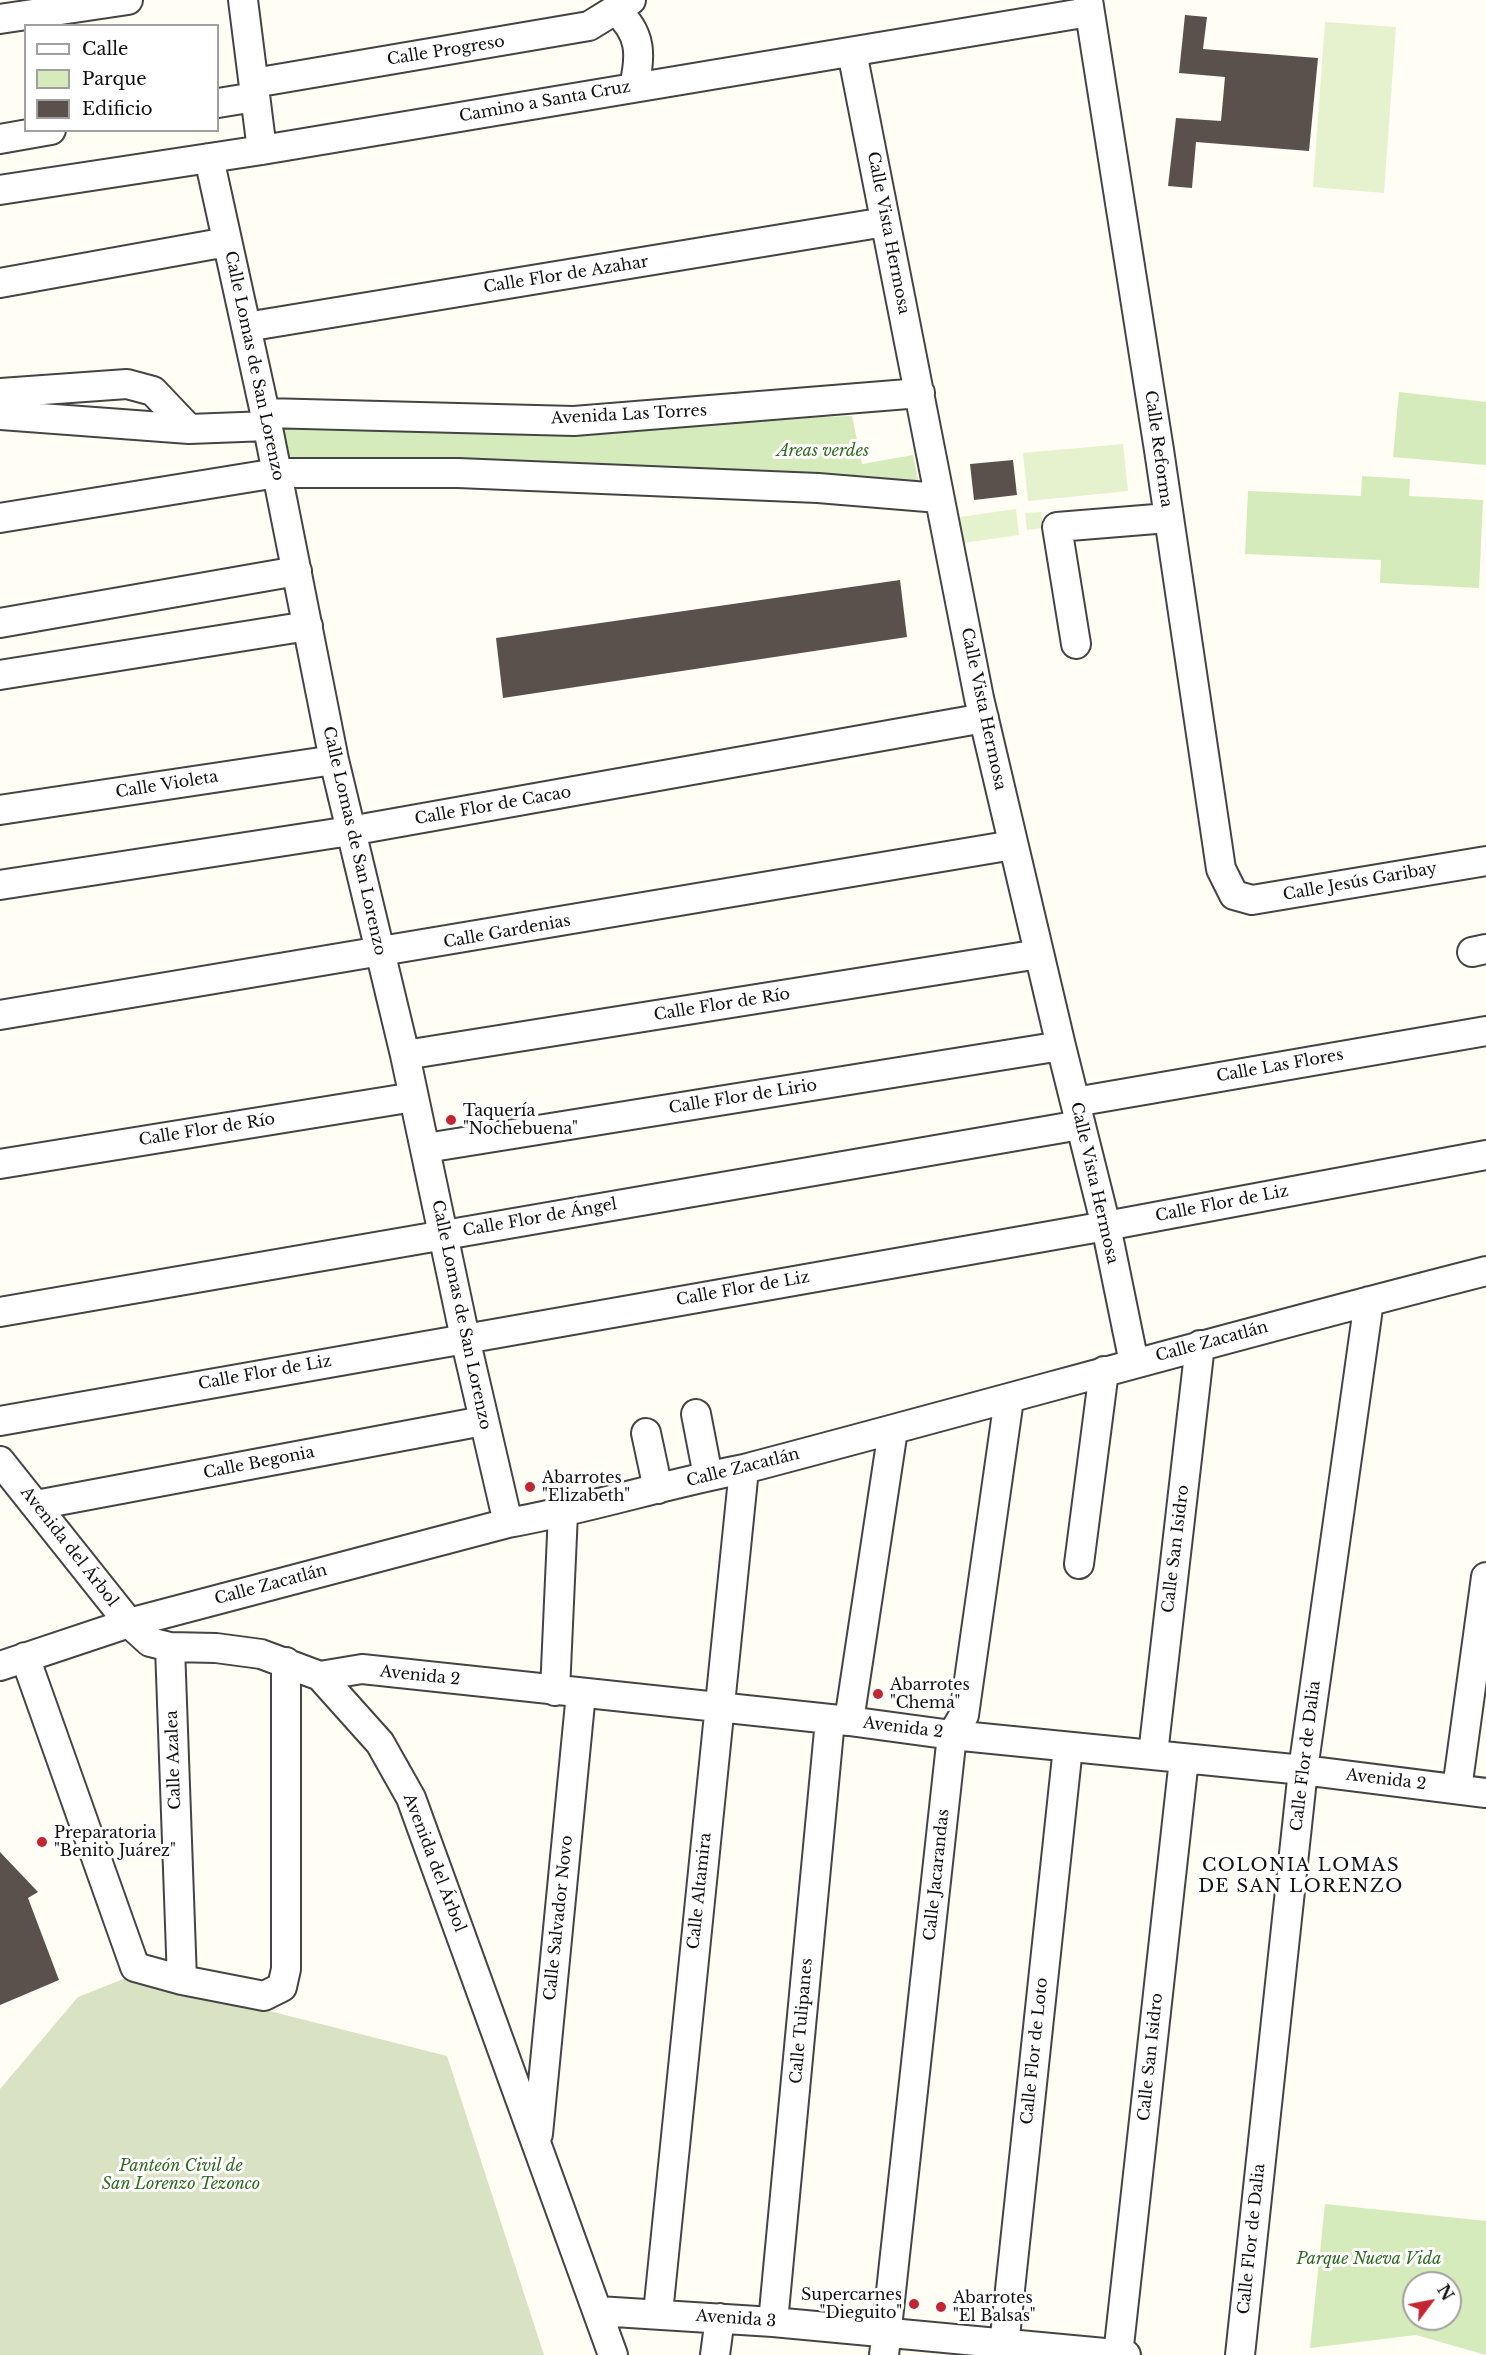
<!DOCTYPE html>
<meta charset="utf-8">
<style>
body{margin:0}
#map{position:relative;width:1486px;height:2355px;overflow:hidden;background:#fffdf4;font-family:"Libre Baskerville",serif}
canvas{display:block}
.legend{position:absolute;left:24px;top:24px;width:195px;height:108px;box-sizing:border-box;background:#fff;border:2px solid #a0a0a0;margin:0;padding:8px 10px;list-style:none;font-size:18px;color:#111}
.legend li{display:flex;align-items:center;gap:12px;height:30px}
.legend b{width:30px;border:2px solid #a0a0a0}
.north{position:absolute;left:1402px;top:2271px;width:60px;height:60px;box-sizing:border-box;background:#fff;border:2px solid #a0a0a0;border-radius:50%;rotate:58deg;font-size:16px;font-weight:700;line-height:24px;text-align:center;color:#111}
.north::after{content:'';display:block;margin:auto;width:21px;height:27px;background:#c32631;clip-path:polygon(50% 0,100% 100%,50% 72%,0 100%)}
</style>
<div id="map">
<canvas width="1486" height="2355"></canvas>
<ul class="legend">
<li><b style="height:8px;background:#fff"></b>Calle</li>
<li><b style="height:16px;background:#d5ebbc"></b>Parque</li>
<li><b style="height:16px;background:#5a514d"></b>Edificio</li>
</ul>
<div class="north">N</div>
</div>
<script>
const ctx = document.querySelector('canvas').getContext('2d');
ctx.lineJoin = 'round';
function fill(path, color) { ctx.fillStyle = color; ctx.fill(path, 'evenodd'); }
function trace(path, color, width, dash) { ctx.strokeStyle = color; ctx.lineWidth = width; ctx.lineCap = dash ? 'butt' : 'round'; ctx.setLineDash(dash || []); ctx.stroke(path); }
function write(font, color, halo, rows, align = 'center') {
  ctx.font = font + ' "Libre Baskerville",serif'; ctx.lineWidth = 6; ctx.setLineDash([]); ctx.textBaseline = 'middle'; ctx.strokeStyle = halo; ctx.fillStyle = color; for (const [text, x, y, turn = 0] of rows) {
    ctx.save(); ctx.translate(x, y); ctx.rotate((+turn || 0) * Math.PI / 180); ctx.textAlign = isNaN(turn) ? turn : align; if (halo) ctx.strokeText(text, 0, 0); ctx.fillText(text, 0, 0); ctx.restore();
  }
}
const green = new Path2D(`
 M 1399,392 L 1486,402 L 1486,465 L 1393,457 Z
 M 852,416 L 862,464 L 913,455 L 920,490 L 281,474 L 270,423 L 602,425 Z
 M 1362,476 L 1410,479 L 1409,496 L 1483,500 L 1479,588 L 1380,583 L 1381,560 L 1245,554 L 1248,491 L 1361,496 Z
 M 1325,2204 L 1486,2221 L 1486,2355 L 1416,2335 L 1310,2348 ZM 1414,2283 L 1450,2283 L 1450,2319 L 1414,2319 Z`);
const cemetery = new Path2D(`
 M 131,1976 L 447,2056 L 544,2355 L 0,2355 L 0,2089 L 78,1997 Z`);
const pitch = new Path2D(`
 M 1325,22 L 1396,27 L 1384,193 L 1313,187 Z
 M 1123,444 L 1128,491 L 1028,501 L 1023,453 Z
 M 1016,509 L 1019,535 L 963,543 L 960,517 Z
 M 1041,512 L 1043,528 L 1027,530 L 1025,513 Z`);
const building = new Path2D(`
 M 1185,15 L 1207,17 L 1203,49 L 1318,58 L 1309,151 L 1196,142 L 1192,188 L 1168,186 L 1176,118 L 1221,121 L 1225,77 L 1179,73 Z
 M 1013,460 L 1017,495 L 974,500 L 970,464 Z
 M 900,580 L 907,637 L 503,698 L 496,638 Z
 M 0,1852 L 38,1892 L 28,1898 L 59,1980 L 0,2005 Z`);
const minor = new Path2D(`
 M 243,0 L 262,150
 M 1088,0 L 1159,450 L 1221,869 L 1234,895 L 1252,900 L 1486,861
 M 616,11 C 642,33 641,56 634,87
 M 0,19 L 128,0
 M 852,52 L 979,698 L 1061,1046 L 1106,1226 L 1134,1363
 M 254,83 L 589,26 L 631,0
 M 218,103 L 255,97
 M 0,139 L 51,130
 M 209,158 L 265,413 L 334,760 L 405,1055 L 465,1338 L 508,1523
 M 0,190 L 262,150 L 1089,12
 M 0,283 L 227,242
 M 246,327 L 885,222
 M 0,393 L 127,384 L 153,391 L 189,429
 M 265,413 L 574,421 L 920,393
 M 0,415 L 189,429 L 268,426
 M 0,518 L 277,473 L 458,473 L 818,488 L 939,498
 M 0,623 L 297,571
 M 1076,644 L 1057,527 L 1168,518
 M 0,675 L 308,626
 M 0,810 L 334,760
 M 0,885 L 350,831 L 984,718
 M 1472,952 L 1486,949
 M 0,1015 L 1013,845
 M 405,1055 L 1039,954
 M 1075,1102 L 1486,1031
 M 426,1148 L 1061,1046
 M 0,1164 L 414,1097
 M 0,1312 L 1080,1125
 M 696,1414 L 708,1476
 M 0,1421 L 1106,1226 L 1486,1155
 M 646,1433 L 658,1489
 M 0,1461 L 129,1623 L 150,1642 L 170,1647 L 216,1648 L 261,1654 L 320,1676 L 380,1743 L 411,1798 L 613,2355
 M 36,1505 L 483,1421
 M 1079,1564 L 1104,1371
 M 170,1647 L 182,1980
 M 25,1657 L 135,1967 L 182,1980 L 264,1996 L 282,1987 L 286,1969 L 286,1662
 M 0,1666 L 129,1623 L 508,1523 C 588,1509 664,1484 744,1469 C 991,1404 1238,1334 1486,1271
 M 320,1676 L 362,1669 L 849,1721 L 952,1735 L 1303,1770 L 1486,1793
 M 555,1691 L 563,1513
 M 849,1721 L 893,1430
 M 1153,1754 L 1200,1345
 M 1457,1789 L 1486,1577
 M 538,2134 L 581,1693
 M 598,2311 L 773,2322 L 1126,2355
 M 658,2313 L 744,1469
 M 773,2322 L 830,1720
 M 715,2355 L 720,2318
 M 884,2355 L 952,1735 L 964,1715 L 1009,1399
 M 1003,2355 L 1068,1747
 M 1118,2355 L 1184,1759
 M 1240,2355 L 1303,1770 L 1369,1301`);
const markers = [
 [451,1120,6,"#c32631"],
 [530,1487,6,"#c32631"],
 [878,1694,6,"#c32631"],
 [42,1842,6,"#c32631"],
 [914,2304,6,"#c32631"],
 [941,2307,6,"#c32631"]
];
const streetNames = [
 ["Calle Progreso",446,51,-9],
 ["Camino a Santa Cruz",545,102,-10],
 ["Calle Vista Hermosa",888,233,79],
 ["Calle Flor de Azahar",566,275,-9],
 ["Calle Lomas de San Lorenzo",254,366,78],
 ["Avenida Las Torres",629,415,-3],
 ["Calle Reforma",1158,449,82],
 ["Calle Vista Hermosa",983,709,78],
 ["Calle Violeta",167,785,-9],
 ["Calle Flor de Cacao",493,806,-10],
 ["Calle Lomas de San Lorenzo",354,841,77],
 ["Calle Jesús Garibay",1360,882,-10],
 ["Calle Gardenias",507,932,-10],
 ["Calle Flor de Río",722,1005,-9],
 ["Calle Las Flores",1280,1066,-10],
 ["Calle Flor de Lirio",743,1097,-9],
 ["Calle Flor de Río",207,1130,-9],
 ["Calle Vista Hermosa",1094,1183,77],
 ["Calle Flor de Liz",1222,1204,-11],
 ["Calle Flor de Ángel",540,1218,-10],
 ["Calle Flor de Liz",743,1289,-10],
 ["Calle Lomas de San Lorenzo",461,1315,78],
 ["Calle Zacatlán",1212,1342,-15],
 ["Calle Flor de Liz",265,1373,-10],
 ["Calle Begonia",259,1463,-11],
 ["Calle Zacatlán",743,1468,-14],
 ["Avenida del Árbol",69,1547,52],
 ["Calle San Isidro",1176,1549,-83],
 ["Calle Zacatlán",271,1585,-15],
 ["Avenida 2",420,1676,6],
 ["Avenida 2",903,1728,7],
 ["Calle Flor de Dalia",1306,1756,-83],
 ["Calle Azalea",174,1760,-92],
 ["Avenida 2",1386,1780,7],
 ["Avenida del Árbol",434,1863,69],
 ["Calle Jacarandas",937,1875,-84],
 ["Calle Altamira",700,1891,-84],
 ["Calle Salvador Novo",559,1918,-84],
 ["Calle Tulipanes",802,2021,-85],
 ["Calle Flor de Loto",1035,2051,-84],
 ["Calle San Isidro",1151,2057,-84],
 ["Calle Flor de Dalia",1252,2239,-84],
 ["Avenida 3",736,2319,4]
];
const parkNames = [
 ["Areas verdes",823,451],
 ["Panteón Civil de",181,2166],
 ["San Lorenzo Tezonco",181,2184],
 ["Parque Nueva Vida",1369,2259]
];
const poiNames = [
 ["Taquería",463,1111],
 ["\"Nochebuena\"",463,1129],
 ["Abarrotes",542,1478],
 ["\"Elizabeth\"",542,1496],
 ["Abarrotes",890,1685],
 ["\"Chema\"",890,1703],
 ["Preparatoria",54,1833],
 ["\"Benito Juárez\"",54,1851],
 ["Supercarnes",902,2295,"right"],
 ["\"Dieguito\"",902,2313,"right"],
 ["Abarrotes",953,2298],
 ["\"El Balsas\"",953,2316]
];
const neighbourhoodNames = [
 ["COLONIA LOMAS",1301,1866],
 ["DE SAN LORENZO",1301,1887]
];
fill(green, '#d5ebbc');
fill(cemetery, '#d9e3c3');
fill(pitch, '#e6f2ce');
fill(building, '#5a514d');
trace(minor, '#444', 32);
trace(minor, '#fff', 28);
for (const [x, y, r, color] of markers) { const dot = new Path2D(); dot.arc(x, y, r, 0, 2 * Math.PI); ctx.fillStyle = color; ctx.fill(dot); trace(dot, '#fff', 2); }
write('16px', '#111', '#fff', streetNames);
write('italic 16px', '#306a1f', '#fff', parkNames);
write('16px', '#111', '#fff', poiNames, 'left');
ctx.letterSpacing = '1.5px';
write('18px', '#111', '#fff', neighbourhoodNames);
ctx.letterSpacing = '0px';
</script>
